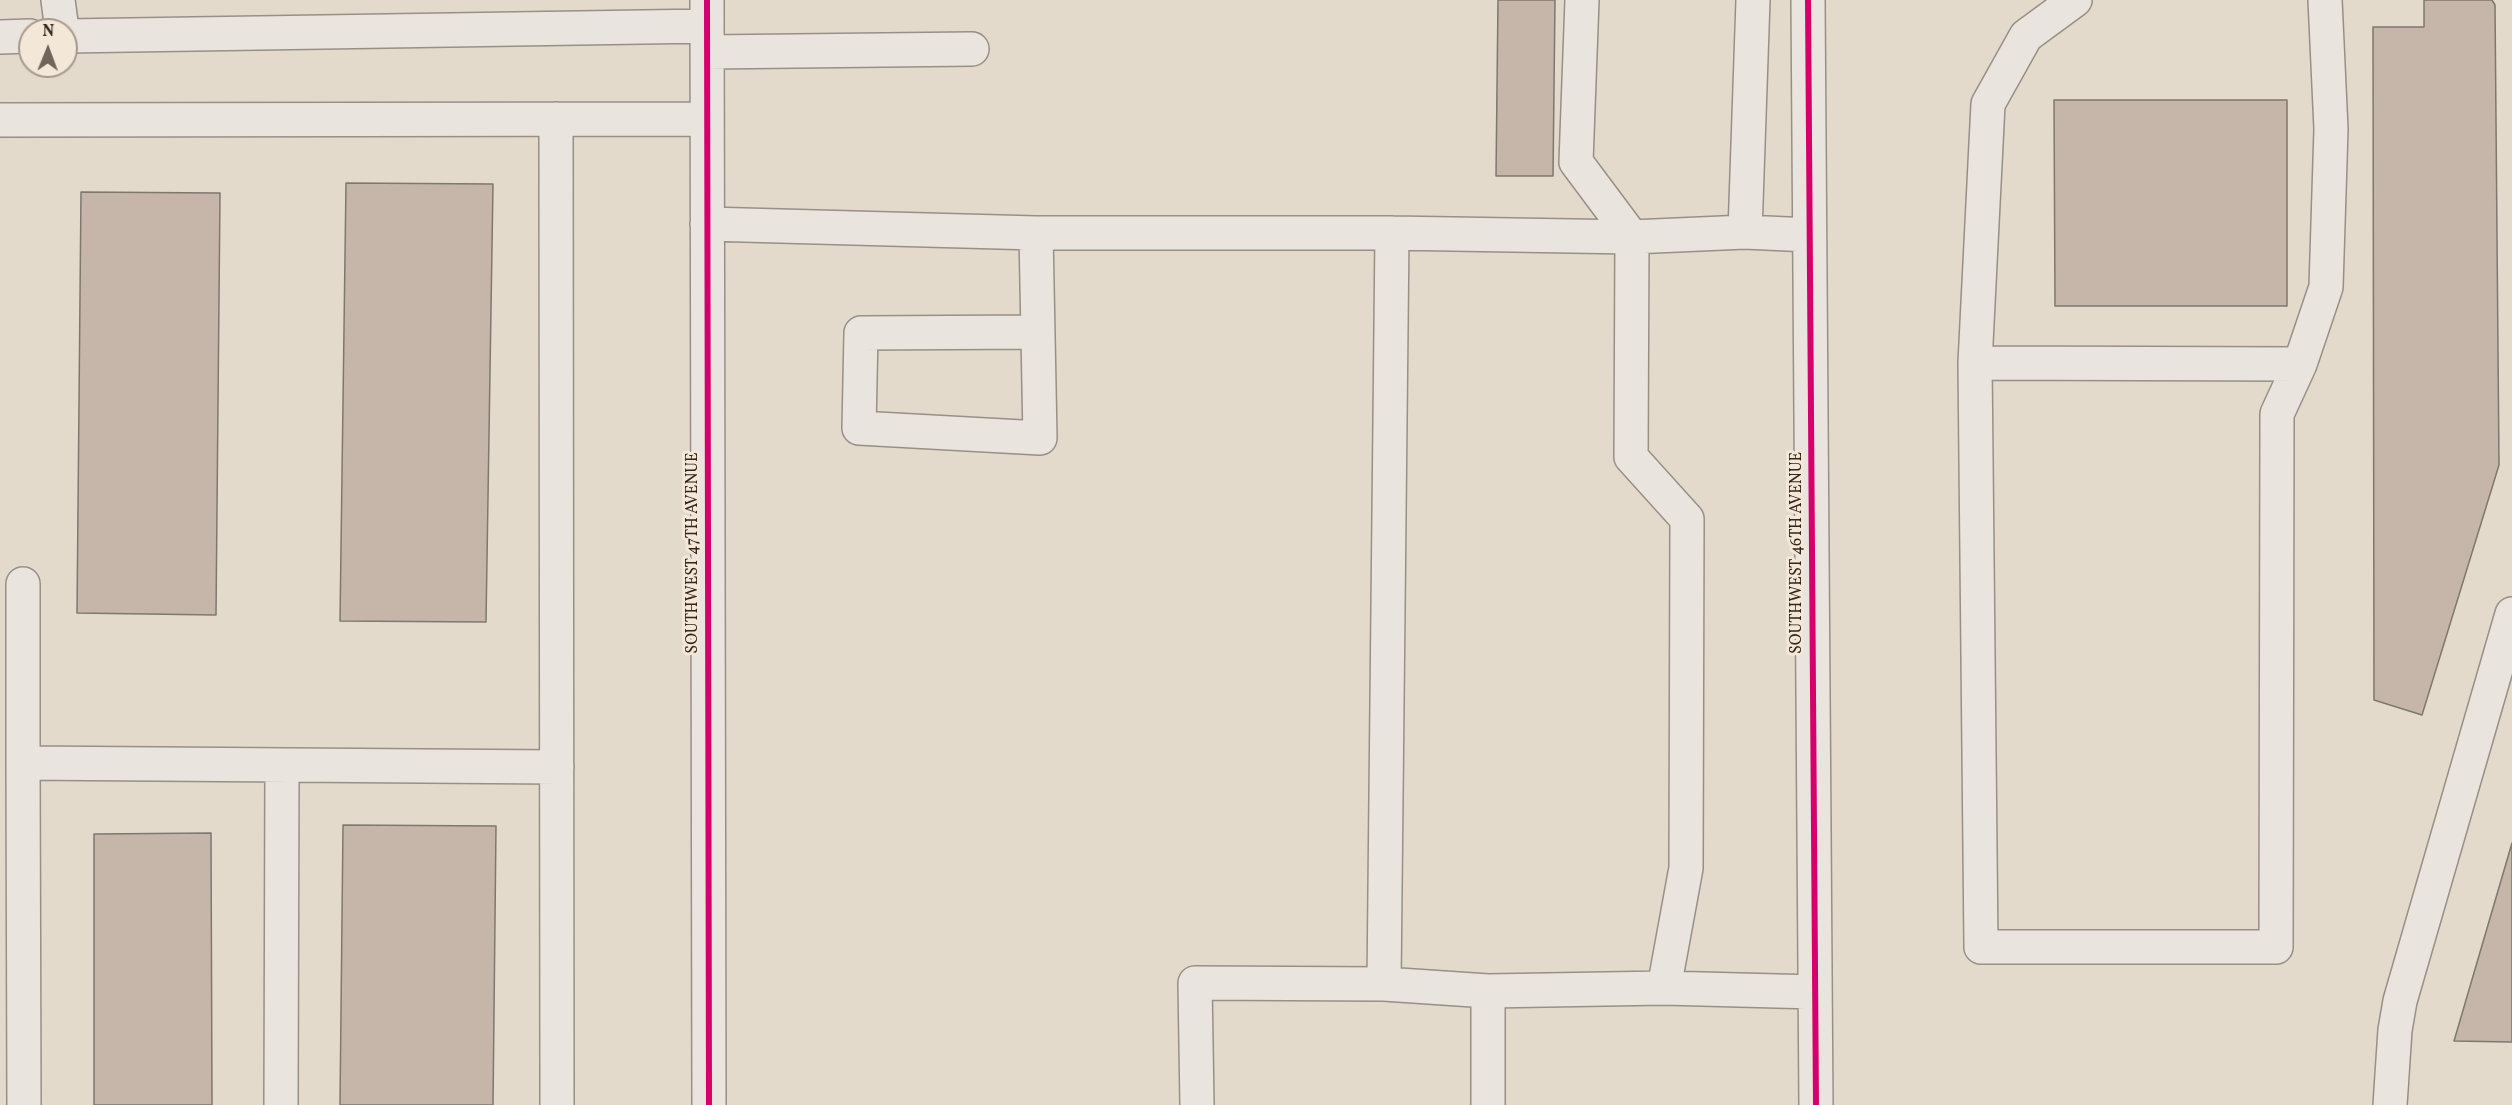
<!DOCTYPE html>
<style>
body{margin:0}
#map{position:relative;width:2512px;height:1105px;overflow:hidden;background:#e3dacc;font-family:Vollkorn,serif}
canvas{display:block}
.north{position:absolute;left:18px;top:18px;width:60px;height:60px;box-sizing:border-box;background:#f3e8d8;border:2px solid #a69a8d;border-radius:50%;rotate:1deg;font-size:16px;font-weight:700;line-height:24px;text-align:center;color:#33251c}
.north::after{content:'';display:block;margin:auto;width:21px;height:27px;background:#71645a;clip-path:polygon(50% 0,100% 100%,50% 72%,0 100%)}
</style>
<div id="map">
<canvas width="2512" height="1105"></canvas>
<div class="north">N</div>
</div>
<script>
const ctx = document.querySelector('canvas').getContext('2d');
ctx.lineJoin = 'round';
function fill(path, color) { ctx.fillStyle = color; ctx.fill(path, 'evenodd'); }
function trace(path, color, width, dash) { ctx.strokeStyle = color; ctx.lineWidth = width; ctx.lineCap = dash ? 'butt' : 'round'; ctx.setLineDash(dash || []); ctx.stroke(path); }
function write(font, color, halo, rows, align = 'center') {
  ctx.font = font + ' Vollkorn,serif'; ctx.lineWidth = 6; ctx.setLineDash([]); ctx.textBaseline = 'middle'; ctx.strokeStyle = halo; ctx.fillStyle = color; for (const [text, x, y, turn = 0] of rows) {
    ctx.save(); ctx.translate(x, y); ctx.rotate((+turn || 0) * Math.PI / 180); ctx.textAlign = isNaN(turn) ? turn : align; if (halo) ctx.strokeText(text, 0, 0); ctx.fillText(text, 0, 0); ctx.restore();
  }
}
const building = new Path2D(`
 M 1498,0 L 1555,0 L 1553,176 L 1496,176 Z
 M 2424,0 L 2492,0 L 2495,5 L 2499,465 L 2422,715 L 2374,700 L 2373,27 L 2424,27 Z
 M 2054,100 L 2287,100 L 2287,306 L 2055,306 Z
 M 346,183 L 493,184 L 486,622 L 340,621 Z
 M 81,192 L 220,193 L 216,615 L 77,613 Z
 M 343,825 L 496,826 L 493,1105 L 340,1105 Z
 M 211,833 L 212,1105 L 94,1105 L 94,834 Z
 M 2512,843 L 2512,1042 L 2454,1041 Z`);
const minor = new Path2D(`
 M 58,0 L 62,30
 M 707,0 L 709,1105
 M 1808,0 L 1816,1105
 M 2075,0 L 2026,36 L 1988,104 L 1975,363 L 1981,947 L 2276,947 L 2277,414 L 2300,364 L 2326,287 L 2331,129 L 2325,0
 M 66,36 L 707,26
 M 0,37 L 30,36
 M 707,52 L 972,49
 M 556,119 L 557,1105
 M 0,120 L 707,119
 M 707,224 L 1036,233 L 1040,438 L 859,428 L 861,333 L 1038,332
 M 1745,232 L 1809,235
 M 1036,233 L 1392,233 L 1632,237 L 1745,232 L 1753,0
 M 1392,233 L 1384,984 L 1488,991 L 1664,988 L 1686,868 L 1687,519 L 1631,457 L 1632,237 L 1576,162 L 1582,0
 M 1975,363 L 2300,364
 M 23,584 L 23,763
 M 1664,988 L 1815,992
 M 1488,991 L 1488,1105
 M 24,1105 L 23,763 L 557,767
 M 281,1105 L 282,765
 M 1197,1105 L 1195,983 L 1384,984
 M 2390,1105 L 2395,1030 L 2400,1001 L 2512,614`);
const cycleway = new Path2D(`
 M 707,0 L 709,1105
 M 1808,0 L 1816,1105`);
const streetNames = [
 ["SOUTHWEST 47TH AVENUE",694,553,-90],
 ["SOUTHWEST 46TH AVENUE",1798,553,-90]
];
fill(building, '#c6b6a9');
trace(building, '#7e786f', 1.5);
trace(minor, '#979087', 36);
trace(minor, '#e9e4de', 33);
trace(cycleway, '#d6006c', 6);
write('16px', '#33251c', '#f3e8d8', streetNames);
</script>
